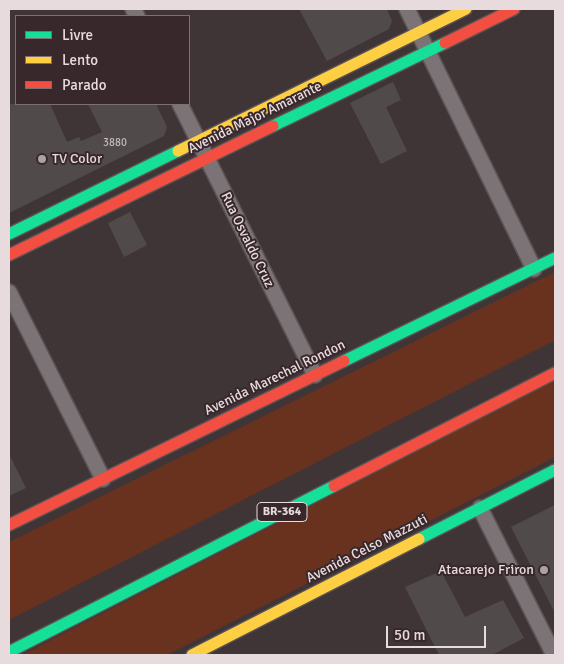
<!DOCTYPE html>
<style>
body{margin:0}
#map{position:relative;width:564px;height:664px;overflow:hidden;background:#3f3537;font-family:Signika,sans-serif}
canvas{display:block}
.frame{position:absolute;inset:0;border:10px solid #e7dbde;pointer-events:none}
.legend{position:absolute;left:15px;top:15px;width:175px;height:90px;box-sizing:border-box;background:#38272b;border:1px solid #7e6f73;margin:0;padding:6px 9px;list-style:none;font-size:15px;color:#e7dbde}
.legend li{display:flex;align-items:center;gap:10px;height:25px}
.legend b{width:25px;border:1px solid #7e6f73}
.scale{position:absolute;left:386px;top:626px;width:100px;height:22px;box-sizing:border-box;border:2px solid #e7dbde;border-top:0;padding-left:6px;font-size:15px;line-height:18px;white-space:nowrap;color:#e7dbde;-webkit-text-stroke:4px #38272b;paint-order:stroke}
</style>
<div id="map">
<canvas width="564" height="664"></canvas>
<div class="frame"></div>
<ul class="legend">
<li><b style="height:6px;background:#16e098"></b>Livre</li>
<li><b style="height:6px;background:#ffcf43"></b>Lento</li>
<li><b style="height:6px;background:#f24e42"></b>Parado</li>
</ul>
<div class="scale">50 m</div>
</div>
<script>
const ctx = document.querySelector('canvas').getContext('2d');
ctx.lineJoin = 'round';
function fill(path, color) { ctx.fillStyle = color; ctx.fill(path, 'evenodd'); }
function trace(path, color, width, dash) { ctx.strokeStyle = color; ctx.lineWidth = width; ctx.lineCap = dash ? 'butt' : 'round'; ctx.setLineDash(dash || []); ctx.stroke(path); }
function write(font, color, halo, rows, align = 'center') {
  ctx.font = font + ' Signika,sans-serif'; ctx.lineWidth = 4; ctx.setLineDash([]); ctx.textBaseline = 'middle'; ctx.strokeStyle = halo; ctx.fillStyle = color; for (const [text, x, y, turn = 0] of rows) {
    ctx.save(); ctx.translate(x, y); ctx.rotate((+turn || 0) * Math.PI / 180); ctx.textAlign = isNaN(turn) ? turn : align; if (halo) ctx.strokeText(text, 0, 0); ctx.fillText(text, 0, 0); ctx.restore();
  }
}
const green = new Path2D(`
 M 555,272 L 555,340 L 9,620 L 9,542 Z
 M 555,380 L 555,457 L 167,655 L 22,655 Z`);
const building = new Path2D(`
 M 299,9 L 387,9 L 392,21 L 389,29 L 327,61 Z
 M 393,82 L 401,100 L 386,107 L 407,151 L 381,164 L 350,103 Z
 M 9,104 L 50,104 L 67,142 L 79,137 L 81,141 L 102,132 L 88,104 L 156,104 L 167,127 L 164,136 L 9,213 Z
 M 130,212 L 147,245 L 124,257 L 108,223 Z
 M 9,454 L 26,488 L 9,496 Z
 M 555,505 L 555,613 L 511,527 Z
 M 441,571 L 465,617 L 503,600 L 524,638 L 492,655 L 439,655 L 405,587 Z`);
const street = new Path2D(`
 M 133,9 L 137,16
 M 407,9 L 534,269
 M 180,104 L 315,375
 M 9,292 L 103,479
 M 480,508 L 554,655`);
const fast = new Path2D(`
 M 273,126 L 445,43
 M 9,234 L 178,151
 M 344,361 L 555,258
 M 419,539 L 555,470
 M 9,652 L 334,486`);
const slow = new Path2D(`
 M 178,151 L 466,9
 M 192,655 L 419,539`);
const jam = new Path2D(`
 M 445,43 L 514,9
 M 9,255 L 273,126
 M 334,486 L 555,373
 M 9,525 L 344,361`);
const markers = [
 [42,159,5,"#aca1a4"],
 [544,570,5,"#aca1a4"]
];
const numberNames = [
 ["3880",115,143]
];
const shields = [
 [282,512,50]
];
const shieldNames = [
 ["BR-364",282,512]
];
const streetNames = [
 ["Avenida Major Amarante",255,118,-26],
 ["Rua Osvaldo Cruz",247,240,64],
 ["Avenida Marechal Rondon",275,378,-26],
 ["Avenida Celso Mazzuti",367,549,-27]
];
const poiNames = [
 ["TV Color",52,159],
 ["Atacarejo Friron",534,570,"right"]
];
fill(green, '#69321f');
fill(building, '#514a4b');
trace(street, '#5c5355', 18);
trace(fast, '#5c5355', 14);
trace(slow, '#5c5355', 14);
trace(jam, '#5c5355', 14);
trace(street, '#7b7375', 15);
trace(fast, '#16e098', 11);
trace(slow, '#ffcf43', 11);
trace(jam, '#f24e42', 11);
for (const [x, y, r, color] of markers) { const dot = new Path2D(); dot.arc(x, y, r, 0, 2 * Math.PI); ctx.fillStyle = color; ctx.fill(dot); trace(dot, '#38272b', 2); }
write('11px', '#c2b7b9', null, numberNames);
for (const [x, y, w] of shields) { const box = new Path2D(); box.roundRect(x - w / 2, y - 9.5, w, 19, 4); ctx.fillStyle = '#38272b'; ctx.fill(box); trace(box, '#e7dbde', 1); }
write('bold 12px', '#e7dbde', null, shieldNames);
write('14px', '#e7dbde', '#38272b', streetNames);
write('14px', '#e7dbde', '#38272b', poiNames, 'left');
</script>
